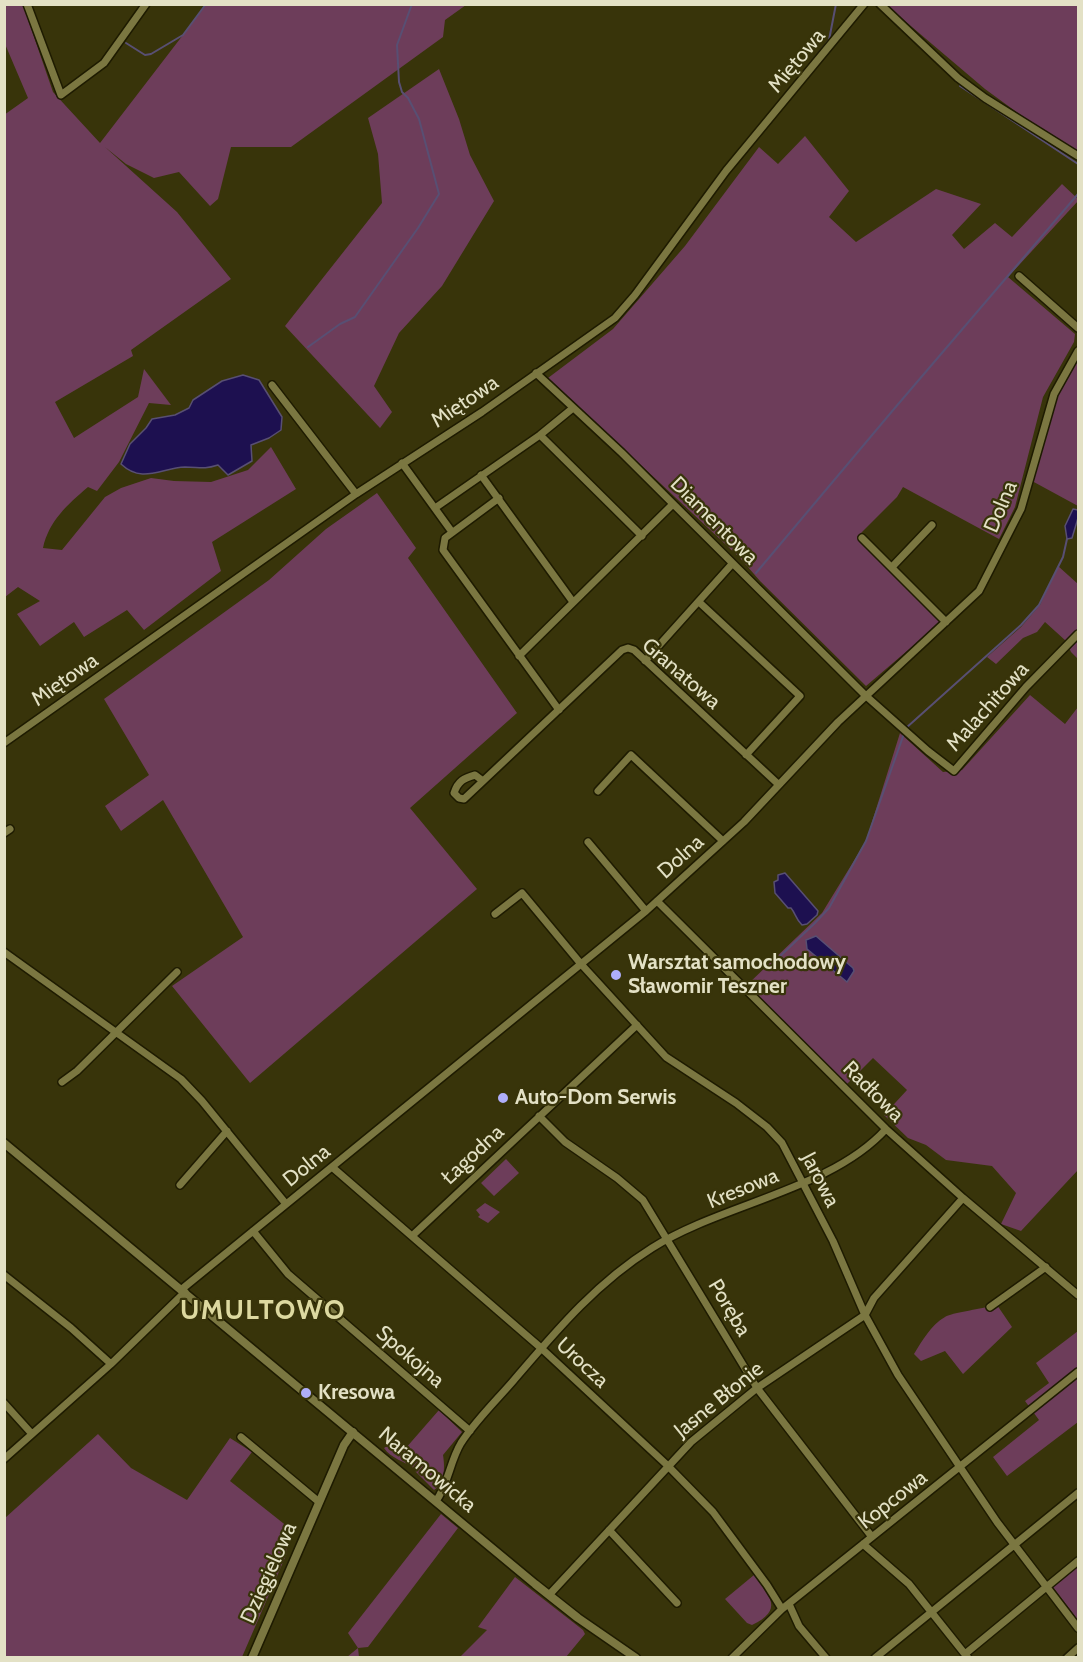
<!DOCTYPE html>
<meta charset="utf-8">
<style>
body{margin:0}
#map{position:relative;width:1083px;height:1662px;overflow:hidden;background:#38340a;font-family:Cabin,sans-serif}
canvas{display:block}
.frame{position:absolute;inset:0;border:6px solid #e3e1c5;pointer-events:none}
</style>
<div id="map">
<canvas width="1083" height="1662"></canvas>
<div class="frame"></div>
</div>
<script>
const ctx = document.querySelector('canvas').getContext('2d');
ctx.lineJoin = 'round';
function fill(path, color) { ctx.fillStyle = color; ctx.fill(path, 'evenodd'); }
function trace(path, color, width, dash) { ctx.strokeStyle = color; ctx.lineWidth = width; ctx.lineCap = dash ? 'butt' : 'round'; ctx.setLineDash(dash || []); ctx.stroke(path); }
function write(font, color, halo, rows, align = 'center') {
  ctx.font = font + ' Cabin,sans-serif'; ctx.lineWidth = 4.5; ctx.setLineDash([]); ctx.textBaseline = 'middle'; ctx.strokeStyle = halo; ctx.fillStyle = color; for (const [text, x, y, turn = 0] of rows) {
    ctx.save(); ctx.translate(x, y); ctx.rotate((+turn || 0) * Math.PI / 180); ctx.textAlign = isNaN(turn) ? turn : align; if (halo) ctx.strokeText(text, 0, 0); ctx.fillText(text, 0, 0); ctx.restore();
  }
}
const green = new Path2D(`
 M 5,4 L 23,5 L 53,92 L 100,143 L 206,5 L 466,5 L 445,20 L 443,37 L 291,147 L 231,147 L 218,199 L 210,206 L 179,172 L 154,178 L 126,164 L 105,147 L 177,212 L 231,279 L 131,350 L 133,356 L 55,402 L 74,438 L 138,397 L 144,369 L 171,405 L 149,403 L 119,462 L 97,491 L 88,487 C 67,505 49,521 43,548 L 62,550 L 105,497 L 121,488 L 151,478 L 174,481 L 211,482 L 248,470 L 271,447 L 296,489 L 212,542 L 221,571 L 144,630 L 127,610 L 84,637 L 74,622 L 40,646 L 17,614 L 40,601 L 18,587 L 5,597 L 4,115 L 28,98 L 5,44 Z
 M 886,5 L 1078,5 L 1078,157 L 985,89 Z
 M 439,69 L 459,119 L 470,155 L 494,201 L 442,286 L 399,333 L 374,386 L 392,412 L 380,428 L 285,326 L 382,203 L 378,154 L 368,118 Z
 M 805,136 L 849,191 L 829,217 L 856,242 L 936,189 L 981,204 L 952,235 L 964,249 L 995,223 L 1012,237 L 1062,184 L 1078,199 L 1078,201 L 1008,277 L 1075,334 L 1074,342 L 1043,397 L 1015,507 L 999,539 L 903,487 L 897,497 L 857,537 L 941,622 L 866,686 L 760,581 L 740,558 L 548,378 L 613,329 L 685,246 L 759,147 L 778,164 Z
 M 1078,355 L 1078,506 L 1032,481 L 1052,403 Z
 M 377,493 L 416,548 L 408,558 L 517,713 L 410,808 L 477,889 L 250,1083 L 172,986 L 243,937 L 163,800 L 121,831 L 105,806 L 149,775 L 104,699 L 269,580 L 326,529 Z
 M 1058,566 L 1078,584 L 1078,659 L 1071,652 L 1066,641 L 1045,622 L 1037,632 L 1023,638 L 996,664 L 987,657 L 1021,627 L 1040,605 Z
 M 1030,695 L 1065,724 L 1078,707 L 1078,1170 L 1021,1231 L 1001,1224 L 1016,1193 L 992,1166 L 946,1160 L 926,1145 L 908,1138 L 884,1115 L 907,1090 L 873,1058 L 847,1084 L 747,985 L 822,913 L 866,841 L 900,733 L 943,772 L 962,770 Z
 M 506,1159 L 519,1173 L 494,1196 L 481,1183 Z
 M 485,1203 L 500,1212 L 488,1223 L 478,1217 L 480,1215 L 476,1210 Z
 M 997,1305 L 1012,1327 L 963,1374 L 945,1351 L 921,1361 L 914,1354 C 922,1341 931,1325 945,1317 C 950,1313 986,1308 997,1305 Z
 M 1078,1331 L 1078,1422 L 1007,1476 L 993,1457 L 1039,1420 L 1025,1401 L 1049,1383 L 1036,1363 Z
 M 439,1410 L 462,1432 L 443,1455 C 445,1467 445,1483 434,1490 L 416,1472 L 415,1469 C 405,1461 391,1459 384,1448 L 389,1445 L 405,1449 Z
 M 98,1434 L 131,1468 L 187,1500 L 230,1438 L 252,1452 L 230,1481 L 288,1527 L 285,1539 L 287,1553 L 242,1657 L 5,1657 L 5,1518 Z
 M 441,1514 L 458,1528 L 368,1647 L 358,1648 L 359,1657 L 347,1657 L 358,1648 L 348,1633 Z
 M 1078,1566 L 1078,1620 L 1053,1587 Z
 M 754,1575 C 770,1596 784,1610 752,1625 L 747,1623 L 725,1599 Z
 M 515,1577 L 583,1630 L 585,1634 L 566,1657 L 460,1657 L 487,1630 L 478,1627 Z`);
const water = new Path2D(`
 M 243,375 L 259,380 L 282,417 L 281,430 L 269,438 L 251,445 L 252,461 L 228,475 L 218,465 C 202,470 200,467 185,467 C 161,468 142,484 121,464 L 130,444 L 146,428 L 152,419 L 175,415 L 189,408 L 193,400 L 222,381 Z
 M 1073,509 L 1078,510 L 1078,518 L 1072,538 L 1067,539 L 1065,526 Z
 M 785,873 L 818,911 L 817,915 L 807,924 L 802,925 C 795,918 796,914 791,908 L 788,908 L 775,893 L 774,882 L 778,880 L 778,875 Z
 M 816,936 L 853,968 L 854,971 L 847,982 L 807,949 L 806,940 Z`);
const stream = new Path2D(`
 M 126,43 L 145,55 L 151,54 L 183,35 L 206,4
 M 806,69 L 829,40 L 836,4
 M 960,86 L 1078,164
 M 308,347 L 340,324 L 355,317 L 418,228 L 439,194 L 419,119 L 408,98 L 402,92 L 399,82 L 397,45 L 412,4
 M 756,573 L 894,409 L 1078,194
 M 775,961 L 815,923 L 829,908 L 866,841 L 906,728 L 1021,625 L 1039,605 L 1063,557 L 1067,539`);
const minor = new Path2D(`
 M 27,4 L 61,95 L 104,63 L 146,4
 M 880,4 L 958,78 L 985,98 L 1078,156
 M 1019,276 L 1078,328
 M 536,373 L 622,453 L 865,695 L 928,751 L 954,771 L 1026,687 L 1078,634
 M 272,385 L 356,494
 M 540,435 L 642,536
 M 402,463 L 452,532
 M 481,475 L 573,602
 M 499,498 L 445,538 L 443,550 L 559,710
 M 435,508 L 540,435 L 573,408
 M 862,538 L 946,622
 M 892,567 L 932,525
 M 699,602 L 800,696 L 746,755
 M 519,656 L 673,504
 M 645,661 L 732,564
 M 4,743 L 356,494 L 482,412 L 615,318 L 635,295 L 726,171 L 864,4
 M 483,781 L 475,775 C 464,778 458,781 454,793 L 459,798 L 464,799 L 622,650 L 628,648 L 634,650 L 778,784
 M 598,791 L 631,755 L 723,841
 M 4,833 L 10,829
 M 588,842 L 646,911
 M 657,901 L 886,1129 L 963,1198 L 1078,1295
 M 495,914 L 522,893 L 581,964 L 666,1057 L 736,1103 L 767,1127 L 782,1143 L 833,1241 L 865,1315 L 898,1375 L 997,1522 L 1078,1628
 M 4,952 L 181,1079 L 202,1101 L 286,1204
 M 62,1082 L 77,1071 L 177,972
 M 539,1116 L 565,1142 L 617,1178 L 643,1200 L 757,1388 L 872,1537
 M 332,1167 L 541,1348 L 667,1465 L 713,1512 L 767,1585 L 782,1609
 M 180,1185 L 227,1131
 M 253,1231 L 288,1274 L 470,1431
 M 412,1236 L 637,1025
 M 4,1275 L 71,1328 L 111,1364
 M 182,1289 L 646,911 L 744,822 L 838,722 L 979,591 L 1021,509 L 1054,394 L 1078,351
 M 990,1307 L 1046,1267
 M 4,1403 L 32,1434
 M 241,1437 L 319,1502
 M 4,1459 L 111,1364 L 185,1292
 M 436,1501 C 448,1485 450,1461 461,1443 C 476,1420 496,1401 514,1380 C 556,1331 596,1283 652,1248 C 721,1204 831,1190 886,1129
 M 609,1530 L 677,1603
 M 863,1544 L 909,1584 L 968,1658
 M 549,1595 L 691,1442 L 757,1388 L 865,1315 L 874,1298 L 963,1198
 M 789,1604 L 799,1626 L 826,1658
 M 965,1654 L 1078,1561
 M 732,1658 L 782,1609 L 1078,1372
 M 875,1658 L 1078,1493
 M 1067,1658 L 1078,1648`);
const tertiary = new Path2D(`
 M 4,1143 L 535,1584 L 578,1618 L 636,1658
 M 252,1658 L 344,1445 L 353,1432`);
const markers = [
 [616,975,6,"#afaefa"],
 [503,1098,6,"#afaefa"],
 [306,1393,6,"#afaefa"]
];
const streetNames = [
 ["Miętowa",797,61,-50],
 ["Miętowa",465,402,-34],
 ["Dolna",1001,507,-67],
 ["Diamentowa",714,521,45],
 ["Granatowa",681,674,41],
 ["Miętowa",65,680,-35],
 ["Malachitowa",988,707,-48],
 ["Dolna",681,857,-42],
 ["Radłowa",873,1092,45],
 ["Łagodna",473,1155,-43],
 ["Dolna",307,1166,-39],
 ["Jarowa",820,1180,63],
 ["Kresowa",743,1189,-22],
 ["Poręba",729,1308,59],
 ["Spokojna",410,1357,41],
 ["Urocza",582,1363,43],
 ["Jasne Błonie",719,1400,-39],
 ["Naramowicka",427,1470,40],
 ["Kopcowa",893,1500,-38],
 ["Dzięgielowa",269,1573,-66]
];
const poiNames = [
 ["Warsztat samochodowy",628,963],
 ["Sławomir Teszner",628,987],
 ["Auto-Dom Serwis",515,1098],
 ["Kresowa",318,1393]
];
const districtNames = [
 ["UMULTOWO",263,1311]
];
fill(green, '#6d3d5a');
fill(water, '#1d1050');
trace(water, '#584f73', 1.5);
trace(stream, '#584f73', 2);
trace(minor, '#1e1b01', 10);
trace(tertiary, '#1e1b01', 11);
trace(minor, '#7b7741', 7);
trace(tertiary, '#7b7741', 8);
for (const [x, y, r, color] of markers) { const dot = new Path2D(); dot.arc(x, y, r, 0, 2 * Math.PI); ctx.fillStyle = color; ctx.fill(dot); trace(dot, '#38340a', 2); }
write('21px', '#e3e1c5', '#38340a', streetNames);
write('bold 21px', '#e3e1c5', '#38340a', poiNames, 'left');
ctx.letterSpacing = '1.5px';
write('bold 27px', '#ddd9a0', '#38340a', districtNames);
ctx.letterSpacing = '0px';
</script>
